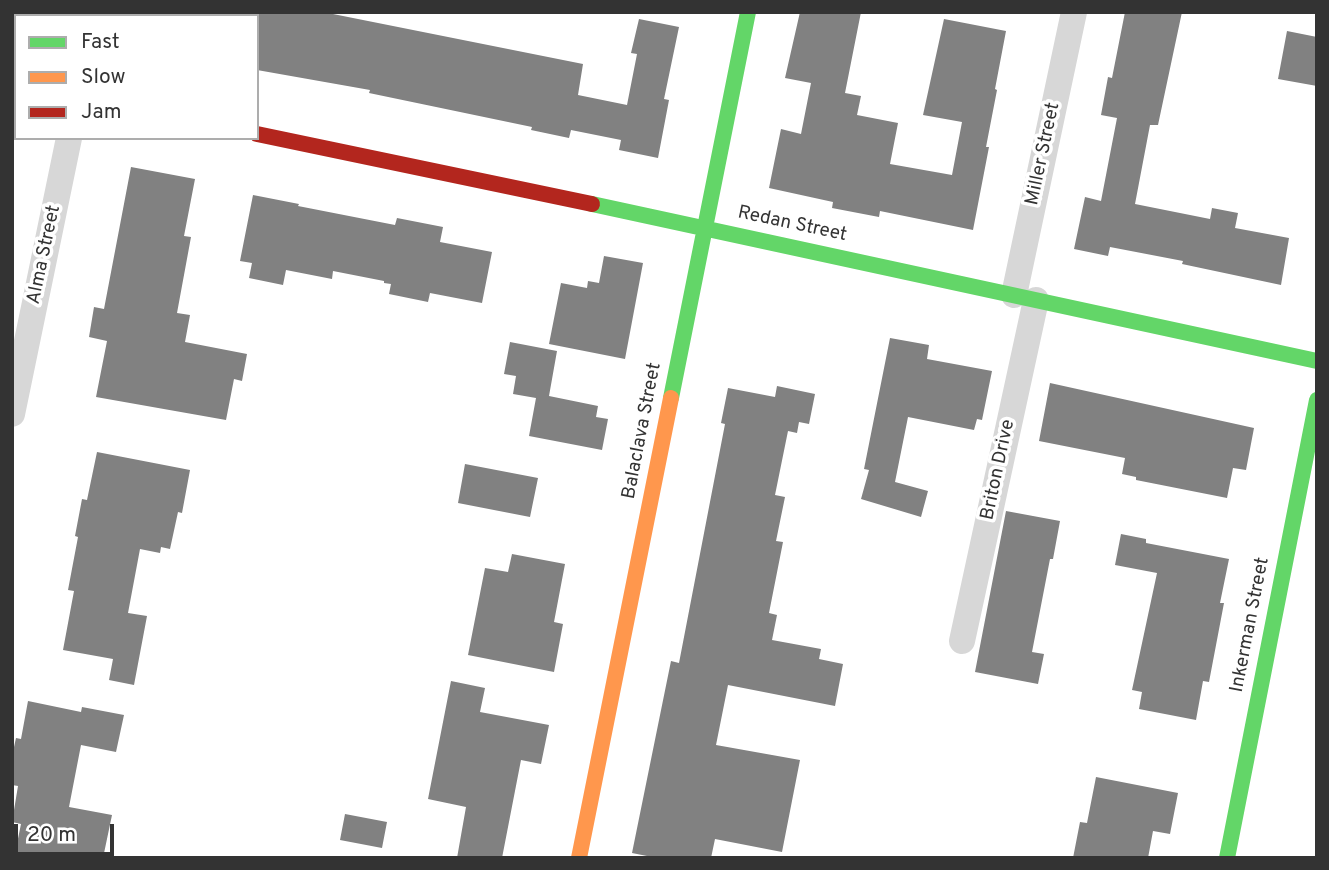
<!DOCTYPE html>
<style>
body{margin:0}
#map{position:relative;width:1329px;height:870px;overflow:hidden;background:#fff;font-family:Overpass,sans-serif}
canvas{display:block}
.frame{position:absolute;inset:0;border:14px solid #333;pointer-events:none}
.legend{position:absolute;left:14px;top:14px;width:245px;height:126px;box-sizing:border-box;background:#fff;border:2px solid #adadad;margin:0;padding:9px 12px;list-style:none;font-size:21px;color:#333}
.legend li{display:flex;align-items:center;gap:14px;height:35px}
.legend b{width:35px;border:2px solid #adadad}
.scale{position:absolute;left:14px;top:824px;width:100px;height:32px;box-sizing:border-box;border:4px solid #333;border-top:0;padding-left:9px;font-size:21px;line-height:24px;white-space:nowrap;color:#333;-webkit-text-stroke:5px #fff;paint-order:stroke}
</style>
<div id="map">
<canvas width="1329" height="870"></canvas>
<div class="frame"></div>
<ul class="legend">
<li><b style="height:9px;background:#63d668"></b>Fast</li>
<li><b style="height:9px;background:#ff974d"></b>Slow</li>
<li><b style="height:9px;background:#b3261e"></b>Jam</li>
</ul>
<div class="scale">20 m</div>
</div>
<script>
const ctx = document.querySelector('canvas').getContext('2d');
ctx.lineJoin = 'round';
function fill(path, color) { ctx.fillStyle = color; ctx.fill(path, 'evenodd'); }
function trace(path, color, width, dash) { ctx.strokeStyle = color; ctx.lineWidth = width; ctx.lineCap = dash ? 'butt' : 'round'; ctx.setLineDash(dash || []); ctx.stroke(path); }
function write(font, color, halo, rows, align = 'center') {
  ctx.font = font + ' Overpass,sans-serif'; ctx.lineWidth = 7; ctx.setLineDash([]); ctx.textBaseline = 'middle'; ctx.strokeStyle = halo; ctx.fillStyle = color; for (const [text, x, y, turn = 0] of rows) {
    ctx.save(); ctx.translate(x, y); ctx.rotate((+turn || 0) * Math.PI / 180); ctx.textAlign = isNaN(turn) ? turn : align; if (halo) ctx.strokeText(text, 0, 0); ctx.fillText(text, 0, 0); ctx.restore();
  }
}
const building = new Path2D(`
 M 257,12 L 323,12 L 583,64 L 578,95 L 627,105 L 637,54 L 631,53 L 639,19 L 679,27 L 664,99 L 669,100 L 658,158 L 619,150 L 621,140 L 571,130 L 569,138 L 531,130 L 532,127 L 369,93 L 370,90 L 257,70 Z
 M 800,12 L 861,12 L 845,93 L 861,96 L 857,115 L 898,123 L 890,164 L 952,175 L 962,122 L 923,115 L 944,19 L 1006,31 L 995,89 L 997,90 L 986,147 L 989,147 L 973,230 L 880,211 L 879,217 L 832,208 L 833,202 L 769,188 L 781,129 L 801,134 L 811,83 L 785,78 Z
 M 1125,12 L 1182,12 L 1158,125 L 1150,125 L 1135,204 L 1210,219 L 1212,208 L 1238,213 L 1235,228 L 1289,238 L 1281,285 L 1182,264 L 1183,261 L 1110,247 L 1108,256 L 1074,249 L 1085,197 L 1101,201 L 1117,118 L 1101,115 L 1108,77 L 1112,78 Z
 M 1287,31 L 1317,37 L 1317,86 L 1278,79 Z
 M 131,167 L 195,179 L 184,236 L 191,237 L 177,313 L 190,315 L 185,342 L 247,354 L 242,381 L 234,379 L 226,420 L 96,397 L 107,341 L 89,337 L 94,307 L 104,309 Z
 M 253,195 L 299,204 L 298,206 L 395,225 L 397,218 L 443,227 L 440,242 L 492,252 L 482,303 L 430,293 L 428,302 L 389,294 L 391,284 L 384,283 L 384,281 L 333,271 L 332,279 L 286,270 L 283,285 L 249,278 L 252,263 L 240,261 Z
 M 604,256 L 643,263 L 625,359 L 549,344 L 561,283 L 587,288 L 588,281 L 599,283 Z
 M 890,338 L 929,345 L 927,359 L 992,371 L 982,420 L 977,419 L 974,430 L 908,417 L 895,482 L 928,491 L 921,517 L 861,499 L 869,470 L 864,469 Z
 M 510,342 L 557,351 L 549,396 L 598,406 L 596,417 L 608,419 L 602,450 L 529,436 L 536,398 L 513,394 L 516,376 L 504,374 Z
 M 1050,383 L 1254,428 L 1246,470 L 1233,468 L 1227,498 L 1136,480 L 1136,477 L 1122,474 L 1125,458 L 1039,441 Z
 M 777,386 L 815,394 L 809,424 L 799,422 L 797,433 L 788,431 L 775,495 L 785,497 L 776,541 L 783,542 L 769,613 L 777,615 L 772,640 L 821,649 L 819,659 L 843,664 L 835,706 L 728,685 L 716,745 L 800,760 L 782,852 L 715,839 L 711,858 L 657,858 L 632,853 L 671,661 L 679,663 L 725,424 L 721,423 L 728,388 L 775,397 Z
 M 97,452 L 190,470 L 182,513 L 178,512 L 170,549 L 161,547 L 160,553 L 140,549 L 128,613 L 147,616 L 134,685 L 109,680 L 113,659 L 63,650 L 74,591 L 68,590 L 78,537 L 75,536 L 82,499 L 87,500 Z
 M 465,464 L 538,478 L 530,517 L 458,503 Z
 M 1006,511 L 1060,521 L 1053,559 L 1050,559 L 1032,652 L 1044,654 L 1038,684 L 975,672 Z
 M 1121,534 L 1146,539 L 1146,543 L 1229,559 L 1220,603 L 1224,603 L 1209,682 L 1203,681 L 1196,720 L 1139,709 L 1142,692 L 1132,690 L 1157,573 L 1115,565 Z
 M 512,554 L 565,564 L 554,622 L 563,624 L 554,672 L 468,655 L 485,568 L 508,572 Z
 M 451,681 L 485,688 L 480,712 L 549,725 L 541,764 L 521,760 L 502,858 L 457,858 L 466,807 L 428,799 Z
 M 28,701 L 81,712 L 82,707 L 124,715 L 116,752 L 81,745 L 69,807 L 112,815 L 103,858 L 14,858 L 21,824 L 12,822 L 18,786 L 12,785 L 12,756 L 16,738 L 21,739 Z
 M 1096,777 L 1178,793 L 1170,834 L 1153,831 L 1148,858 L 1073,858 L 1080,822 L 1087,823 Z
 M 345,814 L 387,822 L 382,848 L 340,840 Z`);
const street = new Path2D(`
 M 95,16 L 95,12
 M 1014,295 L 1074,12
 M 12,414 L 69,138
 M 962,641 L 1036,300`);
const fast = new Path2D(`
 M 592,204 L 1317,361
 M 671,398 L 748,12
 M 1227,858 L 1317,400`);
const slow = new Path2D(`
 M 579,858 L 671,398`);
const jam = new Path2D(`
 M 257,134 L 592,204`);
const streetNames = [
 ["Miller Street",1044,154,-78],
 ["Redan Street",792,225,12],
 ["Alma Street",45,255,-78],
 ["Balaclava Street",643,431,-79],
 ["Briton Drive",999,470,-78],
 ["Inkerman Street",1251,625,-79]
];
fill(building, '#818181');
trace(street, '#d7d7d7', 26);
trace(fast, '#63d668', 16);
trace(slow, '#ff974d', 16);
trace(jam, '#b3261e', 16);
write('19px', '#333', '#fff', streetNames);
</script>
